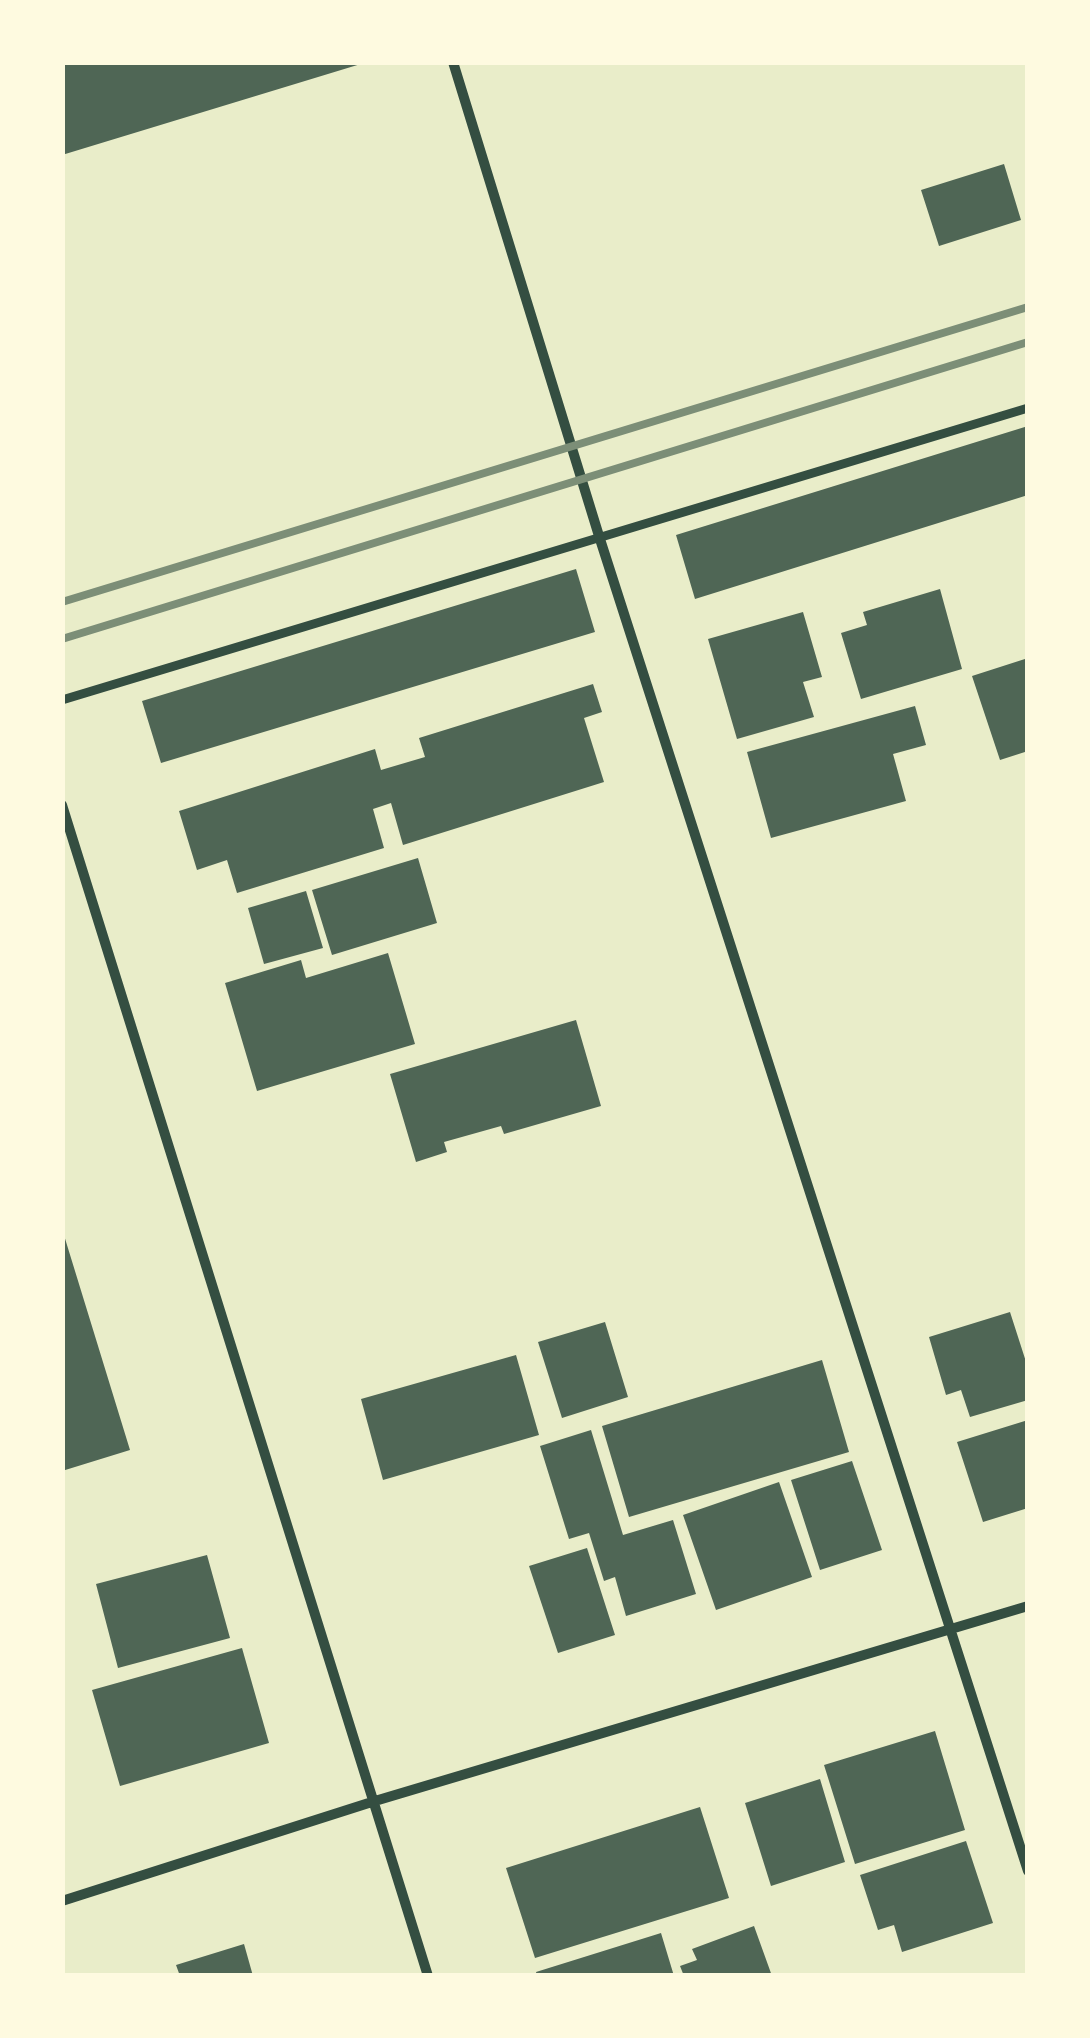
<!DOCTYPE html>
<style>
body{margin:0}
#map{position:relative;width:1090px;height:2038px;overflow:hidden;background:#e9edc9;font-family:"Archivo Narrow",sans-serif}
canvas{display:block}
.frame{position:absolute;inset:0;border:65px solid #fefae0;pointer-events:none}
</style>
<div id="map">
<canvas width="1090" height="2038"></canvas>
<div class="frame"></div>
</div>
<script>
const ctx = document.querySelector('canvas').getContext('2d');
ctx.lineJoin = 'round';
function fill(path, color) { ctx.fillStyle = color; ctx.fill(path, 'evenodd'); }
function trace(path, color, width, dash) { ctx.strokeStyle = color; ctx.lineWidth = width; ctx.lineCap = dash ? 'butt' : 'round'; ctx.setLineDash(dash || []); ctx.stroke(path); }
const building = new Path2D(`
 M 62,62 L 364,62 L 364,63 L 62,155 Z
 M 1004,164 L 1021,220 L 939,246 L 921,190 Z
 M 1028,426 L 1028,495 L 695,599 L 676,535 Z
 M 576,569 L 595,632 L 161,763 L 142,701 Z
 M 940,589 L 962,669 L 861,699 L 841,633 L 867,625 L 863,612 Z
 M 803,612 L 822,677 L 803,682 L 814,717 L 737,739 L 708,639 Z
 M 1028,658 L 1028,751 L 1000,760 L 972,676 Z
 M 593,684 L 602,712 L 584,718 L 604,782 L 403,845 L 391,803 L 373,809 L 384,848 L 237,893 L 227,860 L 197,870 L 179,811 L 375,749 L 381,770 L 425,757 L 419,738 Z
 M 915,706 L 926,745 L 893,754 L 906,801 L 771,838 L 747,752 Z
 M 418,858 L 437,923 L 332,955 L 312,890 Z
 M 306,891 L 323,948 L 264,964 L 248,908 Z
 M 388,953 L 415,1044 L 257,1091 L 225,983 L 301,960 L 306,978 Z
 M 576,1020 L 601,1106 L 504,1134 L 501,1126 L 444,1142 L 447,1152 L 416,1162 L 390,1074 Z
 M 63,1232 L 130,1450 L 62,1471 L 62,1233 Z
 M 1010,1312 L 1028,1368 L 1028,1400 L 970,1417 L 961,1390 L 946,1395 L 929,1337 Z
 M 605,1322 L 628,1397 L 562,1418 L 538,1342 Z
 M 516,1355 L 539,1435 L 383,1480 L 361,1399 Z
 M 822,1360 L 849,1452 L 629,1517 L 602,1426 Z
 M 1028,1420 L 1028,1508 L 983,1522 L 957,1442 Z
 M 591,1430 L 623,1535 L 673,1520 L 696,1594 L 626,1616 L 615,1577 L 604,1581 L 589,1533 L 569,1539 L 540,1446 Z
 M 852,1461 L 882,1550 L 820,1570 L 791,1480 Z
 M 779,1482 L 812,1577 L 716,1610 L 683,1515 Z
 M 587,1548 L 615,1635 L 558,1653 L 529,1566 Z
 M 207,1555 L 230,1638 L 118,1668 L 96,1584 Z
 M 242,1648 L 269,1743 L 120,1786 L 92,1690 Z
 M 935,1731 L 965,1830 L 855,1864 L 824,1765 Z
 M 820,1779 L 845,1862 L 771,1886 L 745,1803 Z
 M 700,1807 L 729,1898 L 535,1958 L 506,1868 Z
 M 966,1841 L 993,1923 L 902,1952 L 894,1925 L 878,1930 L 860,1875 Z
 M 754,1926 L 772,1976 L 684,1976 L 680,1966 L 697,1960 L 692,1949 Z
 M 661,1933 L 674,1976 L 537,1976 L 536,1972 Z
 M 244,1944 L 253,1976 L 180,1976 L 176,1965 Z`);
const pedestrian = new Path2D(`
 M 62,700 L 1028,408`);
const minor = new Path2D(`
 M 453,62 L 599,536 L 1028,1871
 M 62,805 L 428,1976
 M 62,1901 L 375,1801 L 1028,1606`);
const rail = new Path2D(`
 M 62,602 L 1028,307
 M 62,639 L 1028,342`);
fill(building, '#4f6655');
trace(pedestrian, '#344e41', 9);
trace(minor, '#344e41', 10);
trace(rail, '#7c8e77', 8);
</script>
